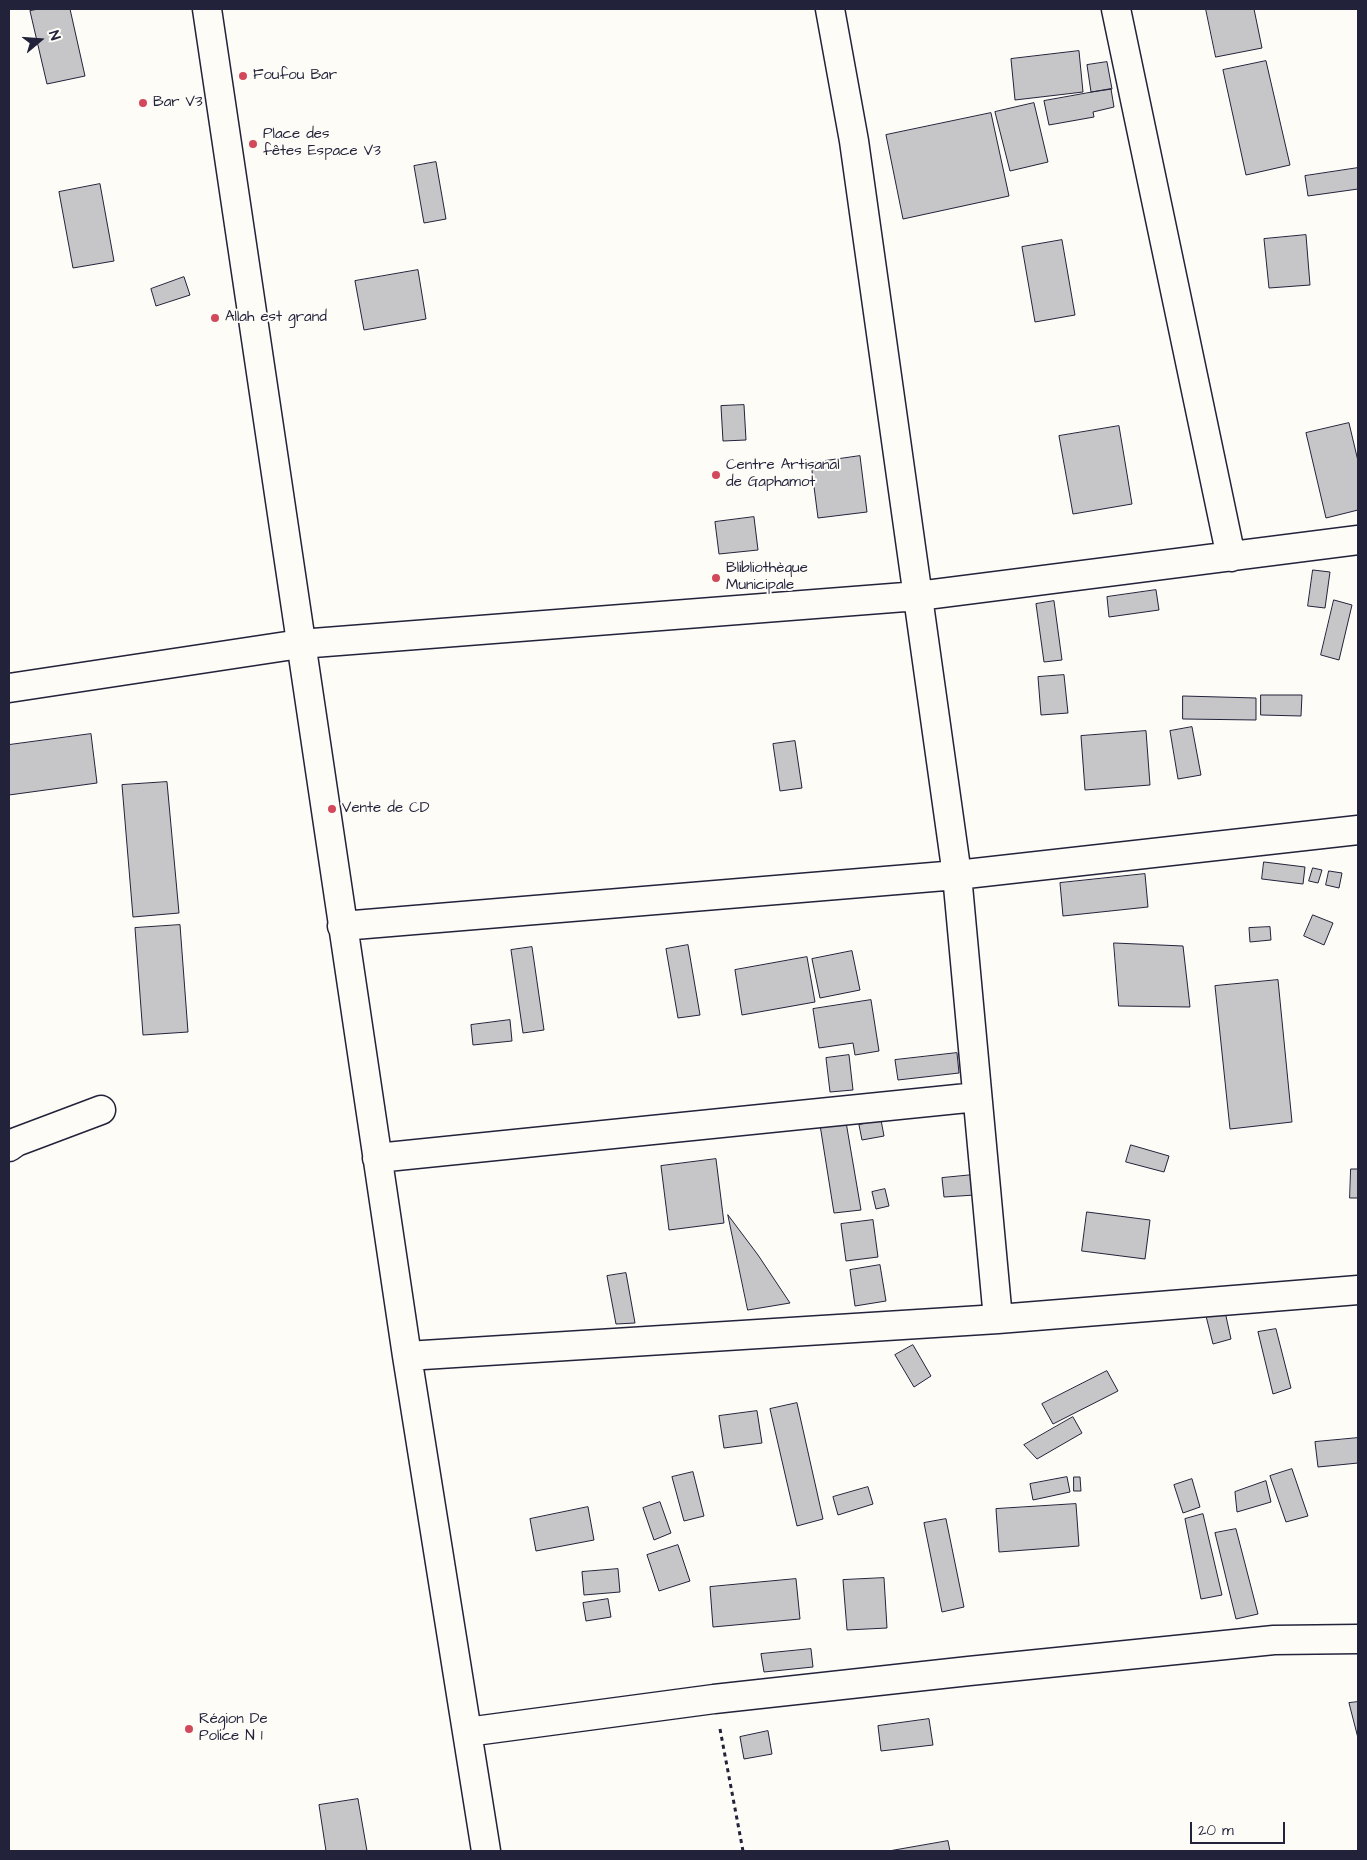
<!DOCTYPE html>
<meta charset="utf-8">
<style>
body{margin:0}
#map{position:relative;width:1367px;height:1860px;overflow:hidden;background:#fdfcf7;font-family:"Architects Daughter",sans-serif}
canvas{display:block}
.frame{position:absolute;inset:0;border:10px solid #22223b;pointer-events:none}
.north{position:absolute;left:15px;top:15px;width:50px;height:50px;-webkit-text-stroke:4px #fdfcf7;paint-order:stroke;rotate:72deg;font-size:14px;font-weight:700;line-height:20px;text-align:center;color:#22223b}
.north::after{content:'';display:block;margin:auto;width:18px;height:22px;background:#22223b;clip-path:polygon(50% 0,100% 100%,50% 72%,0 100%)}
.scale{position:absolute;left:1190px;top:1822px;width:95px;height:22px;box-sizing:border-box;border:2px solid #22223b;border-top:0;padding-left:6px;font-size:15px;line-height:18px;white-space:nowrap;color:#22223b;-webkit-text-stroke:4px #fdfcf7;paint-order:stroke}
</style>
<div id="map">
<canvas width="1367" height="1860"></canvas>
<div class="frame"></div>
<div class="north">N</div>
<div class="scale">20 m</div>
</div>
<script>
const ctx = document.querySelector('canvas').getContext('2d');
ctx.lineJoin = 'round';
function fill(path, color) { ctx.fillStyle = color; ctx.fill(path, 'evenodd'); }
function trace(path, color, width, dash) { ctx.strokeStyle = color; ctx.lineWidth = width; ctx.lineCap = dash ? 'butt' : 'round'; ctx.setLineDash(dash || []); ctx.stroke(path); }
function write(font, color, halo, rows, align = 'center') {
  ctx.font = font + ' "Architects Daughter",sans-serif'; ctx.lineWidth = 4; ctx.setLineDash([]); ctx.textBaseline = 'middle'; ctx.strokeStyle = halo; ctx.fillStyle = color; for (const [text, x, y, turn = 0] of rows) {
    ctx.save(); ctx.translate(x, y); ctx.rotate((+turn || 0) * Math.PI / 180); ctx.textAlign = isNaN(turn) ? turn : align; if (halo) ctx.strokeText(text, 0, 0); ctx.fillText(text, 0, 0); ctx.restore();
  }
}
const building = new Path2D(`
 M 39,9 L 70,9 L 85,76 L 47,84 L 30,11 Z
 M 1206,9 L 1254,9 L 1262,48 L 1216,57 Z
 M 1079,51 L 1083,92 L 1015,100 L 1011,59 Z
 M 1266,61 L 1290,165 L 1246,175 L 1223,70 Z
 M 1107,62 L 1112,89 L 1091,92 L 1087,65 Z
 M 1111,89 L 1114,107 L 1093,112 L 1094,117 L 1049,125 L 1044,101 Z
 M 1034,103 L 1048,162 L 1010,171 L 995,112 Z
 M 991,113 L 1009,196 L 903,219 L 886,135 Z
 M 436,162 L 446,219 L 424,223 L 414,166 Z
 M 1358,168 L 1358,189 L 1308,196 L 1305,176 Z
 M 100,184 L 114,261 L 73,268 L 59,192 Z
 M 1306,235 L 1310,285 L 1269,288 L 1264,239 Z
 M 1062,240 L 1075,315 L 1035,322 L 1022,247 Z
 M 418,270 L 426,319 L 364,330 L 355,281 Z
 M 184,277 L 190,295 L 156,306 L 151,289 Z
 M 744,405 L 746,440 L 723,441 L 721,406 Z
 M 1349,423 L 1358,461 L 1358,510 L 1326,518 L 1306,433 Z
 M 1119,426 L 1132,504 L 1073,514 L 1059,436 Z
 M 860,456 L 867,512 L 818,518 L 811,463 Z
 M 754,517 L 758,550 L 719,554 L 715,522 Z
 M 1313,570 L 1330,572 L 1325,608 L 1308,606 Z
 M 1156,590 L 1159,610 L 1109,617 L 1107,597 Z
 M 1334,600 L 1352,605 L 1339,660 L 1321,655 Z
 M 1054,601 L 1062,660 L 1044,662 L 1036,604 Z
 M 1064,675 L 1068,713 L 1041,715 L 1038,677 Z
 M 1261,695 L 1302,695 L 1301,716 L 1261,715 Z
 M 1183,696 L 1256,698 L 1256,720 L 1183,719 Z
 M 1192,727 L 1201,775 L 1178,779 L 1170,731 Z
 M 1146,731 L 1150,785 L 1085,790 L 1081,736 Z
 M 91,734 L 97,783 L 9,795 L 9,745 Z
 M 795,741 L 802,788 L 780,791 L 773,744 Z
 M 167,782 L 179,913 L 133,917 L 122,785 Z
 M 1264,862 L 1305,867 L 1303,884 L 1262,879 Z
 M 1313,868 L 1322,870 L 1318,883 L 1309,881 Z
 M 1329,871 L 1342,873 L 1339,888 L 1326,885 Z
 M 1145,874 L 1148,907 L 1063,916 L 1060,883 Z
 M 1313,915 L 1333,923 L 1324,945 L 1304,936 Z
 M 180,925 L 188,1032 L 143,1035 L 135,928 Z
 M 1270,927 L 1271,940 L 1250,942 L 1249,928 Z
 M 1114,943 L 1183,946 L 1190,1007 L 1119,1006 Z
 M 688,945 L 700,1015 L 678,1018 L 666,949 Z
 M 532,947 L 544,1030 L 523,1033 L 511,950 Z
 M 852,951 L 860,990 L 820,998 L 812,959 Z
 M 807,957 L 815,1002 L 742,1015 L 735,970 Z
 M 1278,980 L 1292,1122 L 1230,1129 L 1215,986 Z
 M 871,1000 L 879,1051 L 855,1055 L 853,1043 L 819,1048 L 813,1009 Z
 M 510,1020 L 512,1041 L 473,1045 L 471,1025 Z
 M 957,1053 L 959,1073 L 898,1080 L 895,1060 Z
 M 849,1055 L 853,1090 L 830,1092 L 826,1058 Z
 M 881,1120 L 884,1136 L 862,1140 L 859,1125 Z
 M 846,1122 L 861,1210 L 834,1213 L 820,1125 Z
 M 1131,1145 L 1169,1156 L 1164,1172 L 1126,1162 Z
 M 716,1159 L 724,1223 L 669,1230 L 661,1166 Z
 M 1351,1169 L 1358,1169 L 1358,1198 L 1350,1198 Z
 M 973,1175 L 975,1195 L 944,1197 L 942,1178 Z
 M 885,1189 L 889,1206 L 876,1209 L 872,1192 Z
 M 1087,1212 L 1150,1220 L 1145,1259 L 1082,1251 Z
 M 728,1215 L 758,1255 L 790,1303 L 748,1310 Z
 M 873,1220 L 878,1257 L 846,1261 L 841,1224 Z
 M 880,1265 L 886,1301 L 855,1306 L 850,1270 Z
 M 626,1273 L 635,1323 L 616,1324 L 607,1276 Z
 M 1224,1307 L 1231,1339 L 1213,1344 L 1205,1312 Z
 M 1276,1329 L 1291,1388 L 1273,1394 L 1258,1332 Z
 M 913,1345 L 931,1376 L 914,1387 L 895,1355 Z
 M 1107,1371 L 1118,1391 L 1053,1424 L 1042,1404 Z
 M 797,1403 L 823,1519 L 797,1526 L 770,1409 Z
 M 757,1411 L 762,1443 L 724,1448 L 719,1416 Z
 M 1073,1417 L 1082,1433 L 1037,1459 L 1024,1445 Z
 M 1358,1438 L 1358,1463 L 1318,1467 L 1315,1442 Z
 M 1292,1469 L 1308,1516 L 1286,1522 L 1270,1476 Z
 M 693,1472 L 704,1516 L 684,1521 L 672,1477 Z
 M 1067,1477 L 1070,1492 L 1033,1500 L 1030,1484 Z
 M 1074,1477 L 1080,1477 L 1081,1491 L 1074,1491 Z
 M 1192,1479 L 1200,1507 L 1183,1513 L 1174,1485 Z
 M 1266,1481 L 1271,1502 L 1237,1512 L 1235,1492 Z
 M 868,1487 L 873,1504 L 838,1515 L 833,1497 Z
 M 660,1502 L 671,1533 L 654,1540 L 643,1508 Z
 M 1076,1504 L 1079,1546 L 999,1552 L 996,1509 Z
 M 588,1507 L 594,1540 L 536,1551 L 530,1519 Z
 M 1203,1514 L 1222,1595 L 1201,1599 L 1185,1519 Z
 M 946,1519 L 964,1607 L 942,1612 L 924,1523 Z
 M 1236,1529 L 1258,1614 L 1236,1619 L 1215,1533 Z
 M 678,1545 L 690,1581 L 659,1591 L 647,1555 Z
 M 618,1569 L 620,1592 L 584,1595 L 582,1572 Z
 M 884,1578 L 887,1628 L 847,1630 L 843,1580 Z
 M 796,1579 L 800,1619 L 713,1627 L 710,1587 Z
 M 608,1599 L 611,1617 L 586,1621 L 583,1603 Z
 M 811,1649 L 813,1667 L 764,1672 L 761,1654 Z
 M 1358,1702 L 1358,1738 L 1349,1703 Z
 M 929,1719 L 933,1745 L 881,1751 L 878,1726 Z
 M 768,1731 L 772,1754 L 744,1759 L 740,1737 Z
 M 358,1799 L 367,1851 L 326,1851 L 319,1805 Z
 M 948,1841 L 950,1851 L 889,1851 Z`);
const path = new Path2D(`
 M 720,1729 L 743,1851`);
const minor = new Path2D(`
 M 207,9 L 407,1356 L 486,1851
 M 830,9 L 854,141 L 957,875 L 998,1319
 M 1116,9 L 1231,557
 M 9,688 L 300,644 L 918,596 L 1358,540
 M 342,926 L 957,875 L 1358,830
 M 9,1147 L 16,1142 L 101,1110
 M 377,1158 L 977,1097
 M 407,1356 L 998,1319 L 1358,1290
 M 467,1732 L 714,1699 L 969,1671 L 1274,1640 L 1358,1639`);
const markers = [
 [243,76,5,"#d1495b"],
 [143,103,5,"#d1495b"],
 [253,144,5,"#d1495b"],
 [215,318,5,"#d1495b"],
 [716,475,5,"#d1495b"],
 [716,578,5,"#d1495b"],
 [332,809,5,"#d1495b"],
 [189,1729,5,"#d1495b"]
];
const poiNames = [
 ["Foufou Bar",253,76],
 ["Bar V3",153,103],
 ["Place des",263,135],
 ["fêtes Espace V3",263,152],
 ["Allah est grand",225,318],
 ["Centre Artisanal",726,466],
 ["de Gaphamot",726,483],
 ["Blibliothèque",726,569],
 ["Municipale",726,586],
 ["Vente de CD",342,809],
 ["Région De",199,1720],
 ["Police N 1",199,1737]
];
fill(building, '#c6c6c8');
trace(building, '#22223b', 1);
trace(minor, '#22223b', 31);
trace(path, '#22223b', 3, [4, 4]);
trace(minor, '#fdfcf7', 28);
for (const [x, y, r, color] of markers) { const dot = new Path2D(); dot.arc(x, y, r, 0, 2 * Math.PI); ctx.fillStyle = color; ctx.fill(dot); trace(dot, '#fdfcf7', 2); }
write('15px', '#22223b', '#fdfcf7', poiNames, 'left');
</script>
